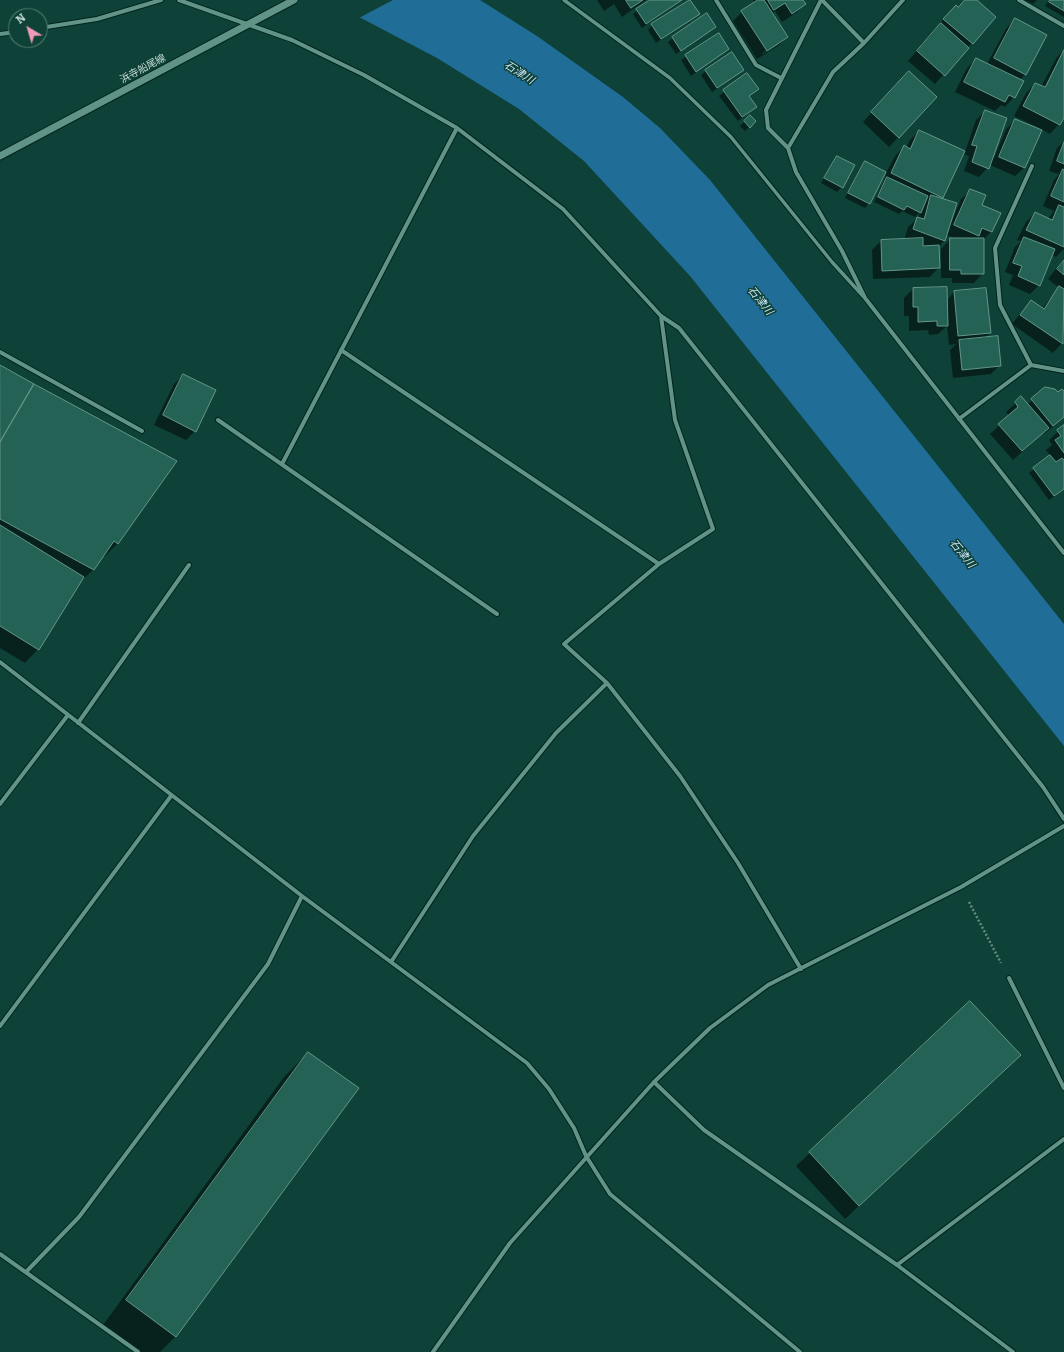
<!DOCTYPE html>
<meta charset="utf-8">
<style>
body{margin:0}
#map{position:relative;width:1064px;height:1352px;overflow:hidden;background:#0e4137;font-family:Bitter,serif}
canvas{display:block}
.north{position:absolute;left:8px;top:8px;width:40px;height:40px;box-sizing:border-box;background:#0e4137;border:1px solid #577f77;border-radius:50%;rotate:322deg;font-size:11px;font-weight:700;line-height:16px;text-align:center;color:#c4dcd6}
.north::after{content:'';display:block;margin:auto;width:14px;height:18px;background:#f09ab7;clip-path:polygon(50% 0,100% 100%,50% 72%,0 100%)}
</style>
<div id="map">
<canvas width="1064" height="1352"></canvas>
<div class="north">N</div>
</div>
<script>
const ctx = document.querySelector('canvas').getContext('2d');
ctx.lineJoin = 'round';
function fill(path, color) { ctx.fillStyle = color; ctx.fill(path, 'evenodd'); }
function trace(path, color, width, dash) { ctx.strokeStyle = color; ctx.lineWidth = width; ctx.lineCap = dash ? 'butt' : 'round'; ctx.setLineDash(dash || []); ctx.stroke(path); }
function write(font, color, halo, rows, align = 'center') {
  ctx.font = font + ' Bitter,"Noto Sans JP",serif'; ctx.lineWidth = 3; ctx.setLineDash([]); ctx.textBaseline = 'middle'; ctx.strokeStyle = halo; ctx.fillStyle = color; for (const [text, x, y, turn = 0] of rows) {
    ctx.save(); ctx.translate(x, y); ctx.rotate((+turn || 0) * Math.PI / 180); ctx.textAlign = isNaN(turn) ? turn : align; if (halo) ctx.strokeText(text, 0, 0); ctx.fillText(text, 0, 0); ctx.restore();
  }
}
const water = new Path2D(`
 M 314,0 L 480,0 L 537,36 L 623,97 L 660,128 L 710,180 L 1064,624 L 1064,746 L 690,276 L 584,161 L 519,109 L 437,58 L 361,18 Z`);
const pier = new Path2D(`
 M 312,0 L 393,0 L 357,19 Z`);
const shadow = new Path2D(`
 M 597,0 L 646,0 L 622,17 L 614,4 L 604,11 Z
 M 652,0 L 683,0 L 642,28 L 633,14 Z
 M 753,0 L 802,0 L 805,4 L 796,13 L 782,22 L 775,11 L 772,14 L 787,37 L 778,46 L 757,59 L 733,21 L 742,12 L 755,3 ZM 778,43 L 778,45 L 763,54 L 762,53 Z
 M 965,0 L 975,0 L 995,17 L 935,84 L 908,61 L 947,15 Z
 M 1025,0 L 1037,0 L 1033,4 Z
 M 1049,0 L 1064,0 L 1064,17 L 1045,6 Z
 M 698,14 L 656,43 L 648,30 L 652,25 Z
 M 1015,19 L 1025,74 L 1020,80 L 1014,97 L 1005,107 L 1001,105 L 995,111 L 955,92 L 967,68 L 976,59 L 987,64 L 1006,29 Z
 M 715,27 L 676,54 L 668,42 L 673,38 Z
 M 718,34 L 728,49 L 691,76 L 681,60 Z
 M 1064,50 L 1064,116 L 1059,124 L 1050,134 L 1041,129 L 1025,167 L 1015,176 L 990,165 L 979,177 L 964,171 L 969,156 L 963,154 L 941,199 L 952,221 L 961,199 L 971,190 L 980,206 L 991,232 L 983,240 L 983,273 L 974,283 L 952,283 L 952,278 L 941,278 L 941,249 L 950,239 L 957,239 L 946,235 L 944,241 L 938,247 L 939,267 L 930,277 L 873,279 L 872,250 L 881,241 L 904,240 L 908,227 L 918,218 L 920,212 L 915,217 L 902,211 L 899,214 L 874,202 L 883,183 L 886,174 L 884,174 L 869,203 L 865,208 L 845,198 L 861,167 L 865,162 L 886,173 L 895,156 L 904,147 L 906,148 L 910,140 L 919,131 L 965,152 L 976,120 L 985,111 L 992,158 L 994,158 L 1006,129 L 1015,120 L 1039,130 L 1039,128 L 1014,116 L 1026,93 L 1035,84 L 1041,87 L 1057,57 Z
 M 743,70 L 712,92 L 701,75 L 706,71 Z
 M 747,74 L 751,111 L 738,121 L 719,96 Z
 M 900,82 L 936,98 L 889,147 L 863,122 Z
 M 750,116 L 755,121 L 745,131 L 740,126 Z
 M 1064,141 L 1064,249 L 1056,257 L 1052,255 L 1039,285 L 1030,294 L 1009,285 L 1013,275 L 1005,272 L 1015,247 L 1021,241 L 1017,240 L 1026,222 L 1035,213 L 1048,219 L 1054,211 L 1043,206 L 1054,180 L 1059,174 L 1049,171 L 1057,148 Z
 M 837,157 L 853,166 L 842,187 L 837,192 L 821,183 Z
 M 1064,258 L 1064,341 L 1053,353 L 1012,324 L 1031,301 L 1042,309 L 1059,288 L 1048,279 Z
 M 913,289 L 947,300 L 954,292 L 990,333 L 984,339 L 1000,365 L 991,374 L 953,378 L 950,350 L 956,344 L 949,345 L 947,326 L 938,334 L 929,335 L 928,330 L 909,331 L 909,316 L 904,316 L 904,298 Z
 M 0,366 L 118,543 L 104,557 L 103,556 L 93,570 L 79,583 L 38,649 L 25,663 L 0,648 Z
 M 183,375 L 195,431 L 186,440 L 154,425 L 174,384 Z
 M 1045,388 L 1058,394 L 1064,393 L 1064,417 L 1044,434 L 1043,433 L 1013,460 L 990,434 L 1009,416 L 1006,412 L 1021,398 L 1027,405 Z
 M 1064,426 L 1064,489 L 1049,500 L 1029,473 L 1050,456 L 1046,450 L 1052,445 L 1049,440 Z
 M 970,1002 L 1006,1069 L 845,1219 L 796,1166 Z
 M 308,1053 L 176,1336 L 160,1352 L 140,1352 L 103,1325 L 284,1077 Z`);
const building = new Path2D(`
 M 626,0 L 643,0 L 631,8 Z
 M 650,0 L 682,0 L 646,24 L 636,9 Z
 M 690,0 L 700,14 L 661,39 L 651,24 Z
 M 758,0 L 764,0 L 788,37 L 767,51 L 741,11 Z
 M 768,0 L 803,0 L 806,4 L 792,14 L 785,3 L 774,10 Z
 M 965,0 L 977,0 L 996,17 L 973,44 L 943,19 L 956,5 L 958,7 Z
 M 1050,0 L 1064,0 L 1064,11 L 1049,2 Z
 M 707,13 L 716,27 L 681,51 L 672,37 Z
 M 1015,18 L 1047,35 L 1026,75 L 994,58 Z
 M 941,23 L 969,48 L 945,76 L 917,51 Z
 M 719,33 L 729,49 L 696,72 L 685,55 Z
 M 1064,50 L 1064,118 L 1060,125 L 1023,106 L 1035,83 L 1045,87 Z
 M 732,52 L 744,70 L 717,88 L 705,70 Z
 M 976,58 L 1024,81 L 1015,98 L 1009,95 L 1005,102 L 964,82 Z
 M 909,71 L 937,97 L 899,138 L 871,112 Z
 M 747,73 L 759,89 L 749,96 L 757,107 L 742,117 L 723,90 Z
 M 985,110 L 1007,118 L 989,169 L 972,162 L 977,146 L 972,145 Z
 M 750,115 L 756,121 L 750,128 L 744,121 Z
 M 1015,119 L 1042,130 L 1025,168 L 999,157 Z
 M 919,130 L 965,151 L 943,198 L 891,173 L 904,145 L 910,149 Z
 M 1064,142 L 1064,164 L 1057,161 Z
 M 837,156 L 855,165 L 843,188 L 824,178 Z
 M 865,161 L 886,172 L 870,204 L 848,193 Z
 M 1063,169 L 1064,170 L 1064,202 L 1051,196 Z
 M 887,177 L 928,196 L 921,213 L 907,206 L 904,210 L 878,197 Z
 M 970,189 L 986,195 L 982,205 L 1001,213 L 992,232 L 982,228 L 979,236 L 954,225 Z
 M 931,195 L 957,203 L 945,241 L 913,229 L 917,217 L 924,219 Z
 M 1059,205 L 1064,207 L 1064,247 L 1026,230 L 1035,212 L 1052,220 Z
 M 1024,237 L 1055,249 L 1040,286 L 1018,276 L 1022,266 L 1013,263 Z
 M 923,238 L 923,246 L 939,245 L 940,268 L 882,271 L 881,240 Z
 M 950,238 L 984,238 L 984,274 L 961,274 L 961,270 L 950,270 Z
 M 1064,260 L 1064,275 L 1057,269 Z
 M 1059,286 L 1064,289 L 1063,344 L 1020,315 L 1031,300 L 1044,309 Z
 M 947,287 L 948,326 L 937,326 L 937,321 L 918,322 L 918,307 L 913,307 L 913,288 Z
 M 986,288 L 991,333 L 958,336 L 954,291 Z
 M 998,336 L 1001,366 L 962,370 L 959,340 Z
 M 0,365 L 34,384 L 0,442 Z
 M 183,374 L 216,390 L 196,432 L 163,415 Z
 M 34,384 L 177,461 L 118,544 L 114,541 L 94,570 L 0,519 L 0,442 Z
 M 1045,387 L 1055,389 L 1058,392 L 1062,389 L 1064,391 L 1064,417 L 1053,426 L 1031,399 Z
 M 1021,396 L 1049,428 L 1022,451 L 998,424 L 1018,407 L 1015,402 Z
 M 1064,425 L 1064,453 L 1055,440 L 1061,436 L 1057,430 Z
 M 1050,455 L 1056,462 L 1062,458 L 1064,460 L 1064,489 L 1054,496 L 1033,468 Z
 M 0,525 L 84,577 L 39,650 L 0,626 Z
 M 970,1001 L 1021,1055 L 859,1206 L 809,1152 Z
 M 308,1052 L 359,1088 L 176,1337 L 126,1300 Z`);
const path = new Path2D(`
 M 969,902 L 1001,963`);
const pedestrian = new Path2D(`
 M 564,0 L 670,78 L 731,137 L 832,262 L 863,296`);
const minor = new Path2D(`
 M 179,0 L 292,40 L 364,75 L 457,128 L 563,209 L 661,316 L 679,328 L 1043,787 L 1064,819
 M 716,0 L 756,65 L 781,78
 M 822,0 L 864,43
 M 903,0 L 864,43 L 833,72 L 788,148 L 796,172 L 842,251 L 865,298 L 1064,553
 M 1019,0 L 1064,26
 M 40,28 L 97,19 L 161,0
 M 0,34 L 16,32
 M 788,148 L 768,128 L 766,110 L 821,0
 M 341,350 L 659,564
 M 0,352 L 142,431
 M 1031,365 L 1000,305 L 995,248 L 1032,166
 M 959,419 L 1031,365 L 1064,371
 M 218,420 L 497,614
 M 282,464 L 457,128
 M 0,662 L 302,896 L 527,1063 L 549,1089 L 574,1128 L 586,1156 L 610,1194 L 800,1352
 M 607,683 L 680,776 L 738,863 L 801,969
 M 78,723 L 189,565
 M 0,804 L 68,715
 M 391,962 L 473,836 L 556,733 L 607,683 L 564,644 L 659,564 L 713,529 L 675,420 L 661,316
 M 1009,978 L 1064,1088
 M 0,1026 L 171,796
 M 654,1082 L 704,1130 L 897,1265 L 1013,1352
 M 0,1254 L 138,1352
 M 897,1265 L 1064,1139
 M 26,1272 L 79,1217 L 268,964 L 302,896
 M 433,1352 L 510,1243 L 654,1082 L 710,1028 L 768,985 L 961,887 L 1064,826`);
const tertiary = new Path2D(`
 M 0,156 L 294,0`);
const streetNames = [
 ["浜寺船尾線",143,69,-28]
];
const waterNames = [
 ["石津川",519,73,32],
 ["石津川",760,301,51],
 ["石津川",962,554,51]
];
fill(water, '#206d98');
fill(pier, '#0e4137');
fill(shadow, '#0007');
fill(building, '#246256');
trace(building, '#65958a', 1);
trace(pedestrian, '#00251f', 5.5);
trace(minor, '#00251f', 6);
trace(tertiary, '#00251f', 9);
trace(path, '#658b83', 2.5, [2, 2]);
trace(pedestrian, '#629387', 3.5);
trace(minor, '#629387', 4);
trace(tertiary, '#629387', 7);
write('10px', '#c4dcd6', '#0e4137', streetNames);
write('italic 11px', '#c8e4f7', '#0e4137', waterNames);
</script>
